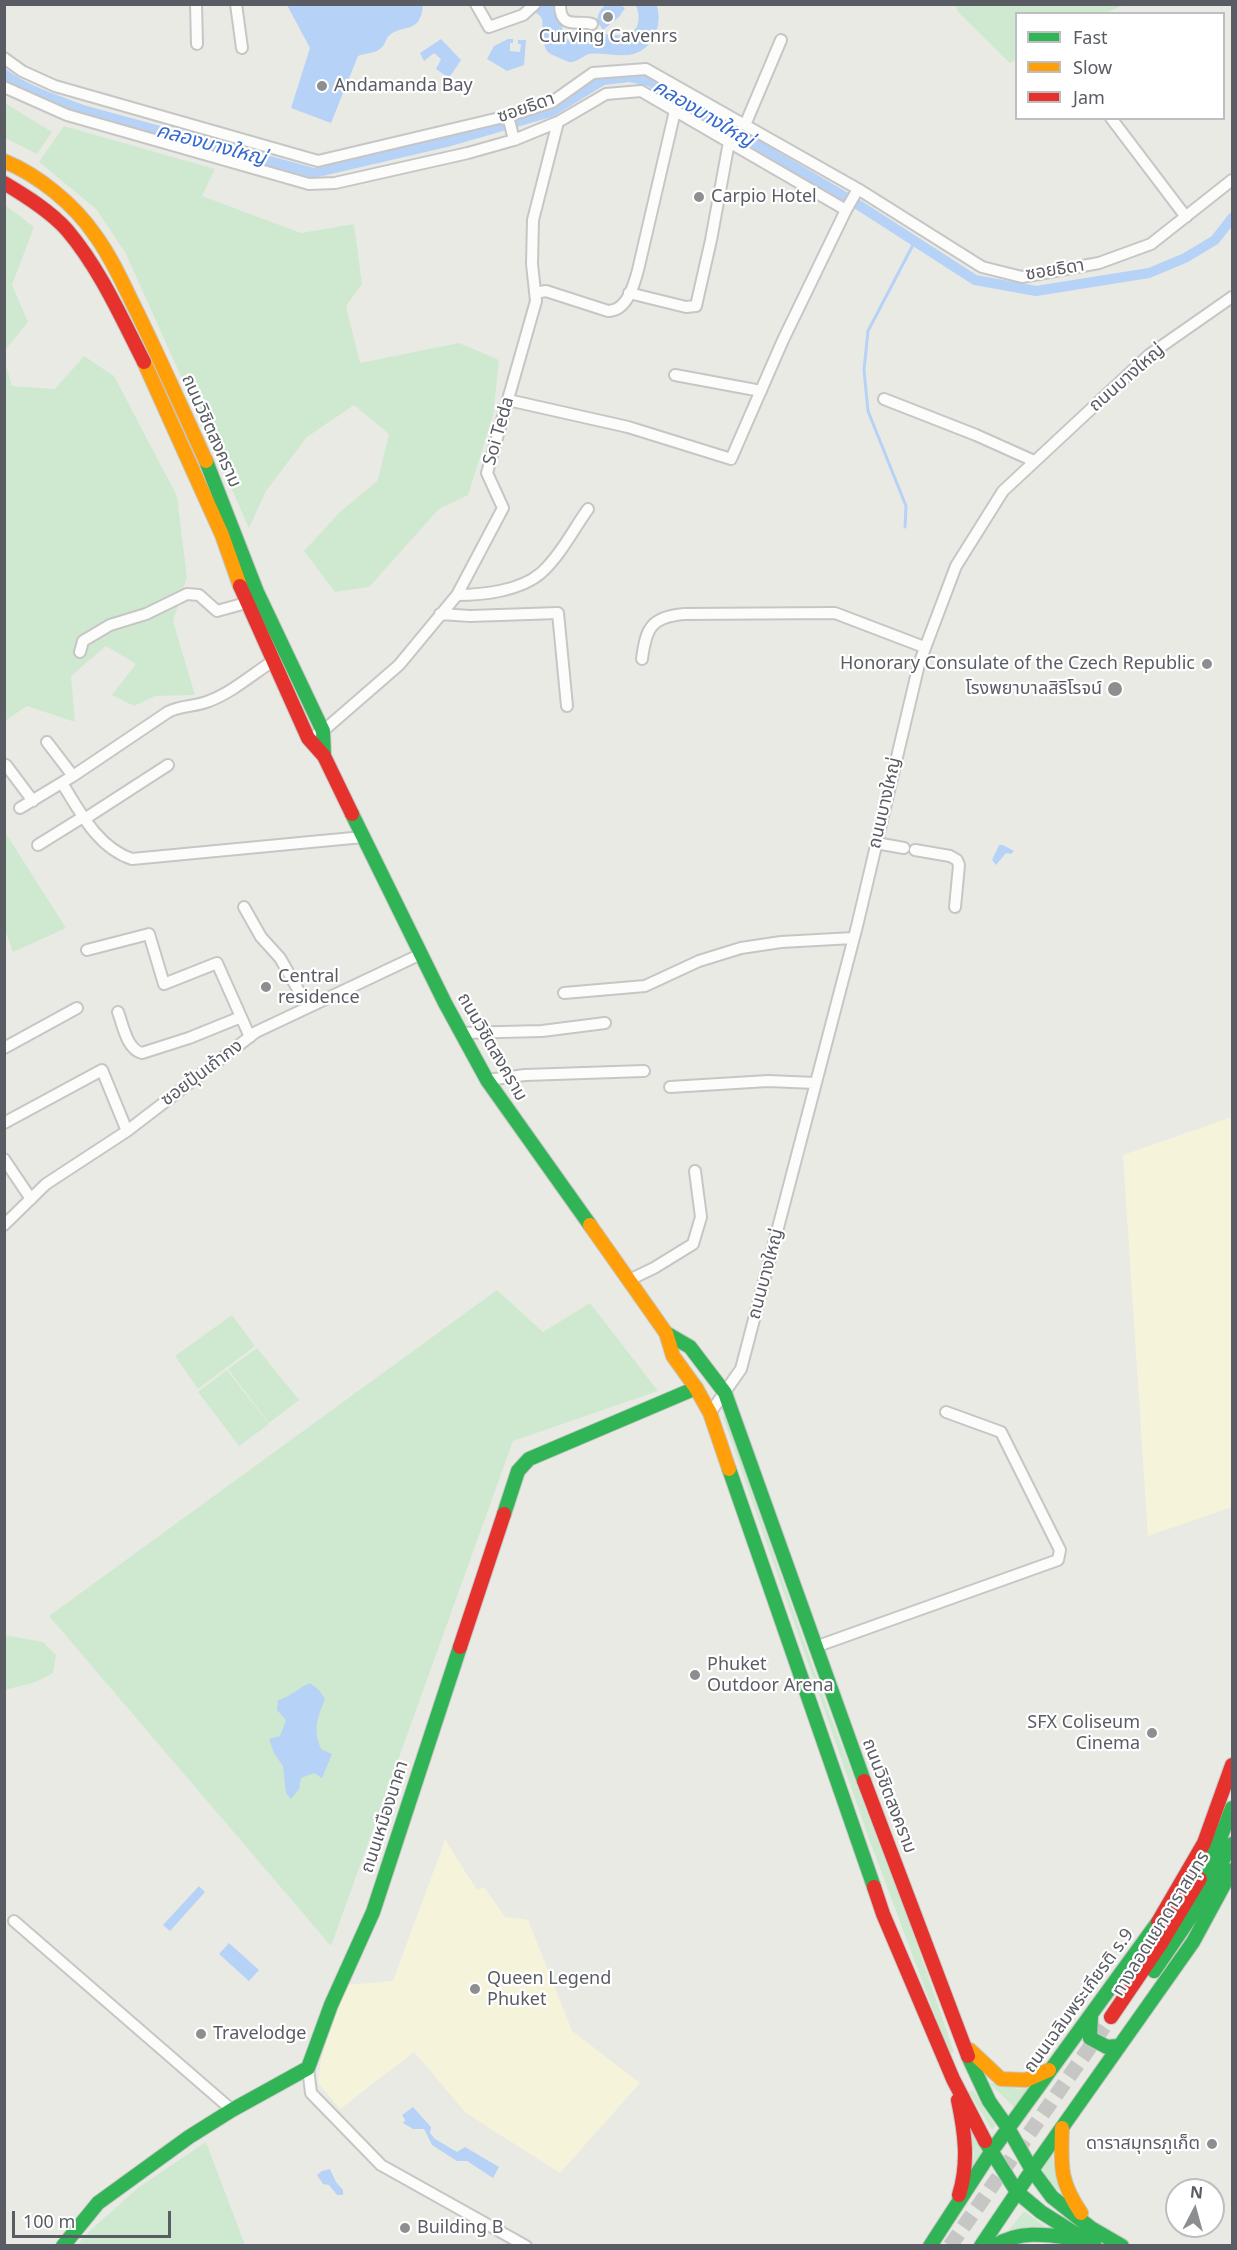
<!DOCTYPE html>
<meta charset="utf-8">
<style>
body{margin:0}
#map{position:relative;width:1237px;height:2250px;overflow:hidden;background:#eaeae4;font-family:"Noto Sans",sans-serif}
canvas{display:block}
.frame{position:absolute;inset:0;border:6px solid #595c63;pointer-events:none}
.legend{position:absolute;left:1015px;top:12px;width:210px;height:108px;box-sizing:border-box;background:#fff;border:2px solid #bdbec1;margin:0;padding:8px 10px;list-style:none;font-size:18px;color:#595c63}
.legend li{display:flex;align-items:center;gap:12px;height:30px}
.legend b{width:30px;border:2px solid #bdbec1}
.north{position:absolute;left:1165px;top:2178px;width:60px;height:60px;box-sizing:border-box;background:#fff;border:2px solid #bdbec1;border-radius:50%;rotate:6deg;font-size:16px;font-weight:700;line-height:24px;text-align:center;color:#595c63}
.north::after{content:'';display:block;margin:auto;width:21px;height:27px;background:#8c8e90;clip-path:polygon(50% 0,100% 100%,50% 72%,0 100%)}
.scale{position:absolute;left:12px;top:2211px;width:159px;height:27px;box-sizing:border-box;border:3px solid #595c63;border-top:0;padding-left:8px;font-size:18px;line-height:21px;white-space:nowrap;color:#595c63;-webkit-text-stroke:4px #fff;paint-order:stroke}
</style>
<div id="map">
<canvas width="1237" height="2250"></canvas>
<div class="frame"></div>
<ul class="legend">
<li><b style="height:8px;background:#30b455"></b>Fast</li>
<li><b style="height:8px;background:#ff9f0a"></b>Slow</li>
<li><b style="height:8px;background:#e5322d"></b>Jam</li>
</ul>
<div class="north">N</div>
<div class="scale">100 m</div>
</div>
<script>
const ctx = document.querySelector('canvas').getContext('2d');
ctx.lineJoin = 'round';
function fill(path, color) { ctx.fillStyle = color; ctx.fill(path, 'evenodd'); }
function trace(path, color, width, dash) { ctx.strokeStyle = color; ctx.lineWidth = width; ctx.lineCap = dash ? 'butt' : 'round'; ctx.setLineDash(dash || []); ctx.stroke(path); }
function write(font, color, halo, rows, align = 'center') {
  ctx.font = font + ' "Noto Sans","Noto Sans Thai",sans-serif'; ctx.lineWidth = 4.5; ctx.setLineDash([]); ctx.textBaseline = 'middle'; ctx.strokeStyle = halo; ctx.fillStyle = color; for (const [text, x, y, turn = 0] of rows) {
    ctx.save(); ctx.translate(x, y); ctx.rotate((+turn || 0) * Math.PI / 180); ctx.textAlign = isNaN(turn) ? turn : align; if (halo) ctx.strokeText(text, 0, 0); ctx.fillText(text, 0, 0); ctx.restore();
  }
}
const commercial = new Path2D(`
 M 1232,1117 L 1232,1507 L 1148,1536 L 1123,1155 Z
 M 445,1840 L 477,1890 L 484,1887 L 505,1917 L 528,1920 L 572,2031 L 640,2083 L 560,2173 L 466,2113 L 414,2052 L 340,2109 L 318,2083 L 321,2060 L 329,2032 L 347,1985 L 393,1981 Z`);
const green = new Path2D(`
 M 956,5 L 956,4 L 1123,5 L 1106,13 L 1016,14 L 1016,60 L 1010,63 L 957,11 Z
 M 5,103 L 52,132 L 37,154 L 5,138 Z
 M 64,126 L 215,169 L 202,196 L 301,233 L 354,224 L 362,284 L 346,306 L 360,363 L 459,343 L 499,360 L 493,416 L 468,495 L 439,509 L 369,587 L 335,592 L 304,551 L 339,513 L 378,480 L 389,434 L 354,405 L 307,437 L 266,491 L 249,528 L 125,252 L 96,209 L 39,162 Z
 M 5,205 L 34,227 L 12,285 L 28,322 L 5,350 Z
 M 84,356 L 114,376 L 177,496 L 187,577 L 173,621 L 195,695 L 155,696 L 134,706 L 112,695 L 136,664 L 106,646 L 71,676 L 75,722 L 27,706 L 5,721 L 4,358 L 12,386 L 55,389 Z
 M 5,832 L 66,928 L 13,952 L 5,930 Z
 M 497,1290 L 543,1332 L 590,1303 L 658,1391 L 513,1441 L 331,1946 L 49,1616 Z
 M 232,1315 L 255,1346 L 198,1389 L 175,1356 Z
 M 257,1348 L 299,1400 L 269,1423 L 228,1369 Z
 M 227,1370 L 269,1424 L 239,1446 L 198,1392 Z
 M 725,1416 L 827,1707 L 915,1938 L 954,2052 L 949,2053 L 869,1839 L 723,1417 Z
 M 5,1635 L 43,1642 L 56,1655 L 53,1673 L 36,1682 L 5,1690 Z
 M 988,2082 L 1017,2089 L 1029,2087 L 1014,2107 Z
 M 973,2090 L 996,2126 L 992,2130 L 969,2092 Z
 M 969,2122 L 985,2151 L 969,2179 L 974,2155 Z
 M 206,2142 L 245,2245 L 78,2245 L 84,2236 L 139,2187 Z
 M 1052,2155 L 1060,2193 L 1041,2171 Z
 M 1024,2211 L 1055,2234 L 1002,2239 Z`);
const water = new Path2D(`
 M 287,5 L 423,4 L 423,5 C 420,34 406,24 391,34 C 385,38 386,45 380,49 C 374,54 365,53 358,56 L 331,123 L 291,108 L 310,48 Z
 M 607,5 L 620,5 L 625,8 L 619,17 L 603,30 L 597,21 C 598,14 600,8 607,5 Z
 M 441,39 L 461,60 L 449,78 L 436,69 L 441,59 L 434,53 L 424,61 L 420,53 Z
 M 508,39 L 513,39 L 513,43 L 510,43 L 510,51 L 520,52 L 521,44 L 518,44 L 518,40 L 526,40 L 524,65 L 507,71 L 487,59 L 494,46 Z
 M 999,845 L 1003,845 L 1014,851 L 1011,854 L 1006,853 L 996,865 L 992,860 Z
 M 310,1683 L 319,1690 L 325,1699 C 317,1719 313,1728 321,1749 L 332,1754 L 322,1778 L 314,1773 L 301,1778 L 299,1789 L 291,1799 L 286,1793 L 283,1766 L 274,1753 L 269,1739 L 280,1736 L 286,1720 L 277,1710 L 278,1700 C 291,1697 298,1688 310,1683 Z
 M 199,1886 L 205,1892 L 170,1931 L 163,1925 Z
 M 229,1943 L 259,1970 L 249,1981 L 219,1954 Z
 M 413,2107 L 431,2127 L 430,2133 L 435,2139 L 457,2152 L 465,2147 L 499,2167 L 493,2178 L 467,2161 L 457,2161 L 432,2145 L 424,2129 L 413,2129 L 403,2123 L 405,2120 L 402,2115 Z
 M 330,2169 L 336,2182 L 343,2190 L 343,2195 L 337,2195 L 329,2185 L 323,2184 L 317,2175 L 322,2171 Z`);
const stream = new Path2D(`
 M 905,527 L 906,506 L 868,411 L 864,370 L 868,331 L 915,241`);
const canal = new Path2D(`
 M 4,74 C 27,91 57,100 83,110 L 314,173 L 447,142 L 551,112 L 603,80 L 630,77 L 649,81 L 857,204 L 975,280 L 1036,291 L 1149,273 L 1185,258 L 1215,240 L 1232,218`);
const river = new Path2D(`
 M 541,4 C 561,17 547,29 555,45 L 571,52 C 577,50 582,45 588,44 C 608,40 636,57 647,28 C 650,19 649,12 646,4`);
const secondaryTunnel = new Path2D(`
 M 950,2246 L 1111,2017`);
const street = new Path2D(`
 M 196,4 L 197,44
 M 236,4 L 242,48
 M 476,4 L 489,27 L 523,15 L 535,4
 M 560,4 C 560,30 577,20 592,24
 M 4,58 L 22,71 L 55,86 L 318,161 L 508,116 L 552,102 L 593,73 L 646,69 L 858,189 L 982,267 L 1022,277 L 1099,263 L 1151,244 L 1232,180
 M 4,87 L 67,115 L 309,184 L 335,183 L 468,153 L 514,140 L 558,122 L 606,94 L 641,91 L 846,210
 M 508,116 L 514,140
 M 1111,118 L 1186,217
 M 745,125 L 781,40
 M 535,293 L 546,291 L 608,311 C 627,311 634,285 638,270 L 675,111
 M 629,293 L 686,307 L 696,306 L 711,240 L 729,142
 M 675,375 L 761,391
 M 884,399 L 976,435 L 1034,461
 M 508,400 L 628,427 L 731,459 L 783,340 L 846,210 L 858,189
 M 457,595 C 483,595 520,591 541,573 C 560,556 573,530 588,509
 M 440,614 L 470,616 L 558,613 L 567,706
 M 80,652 L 83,641 L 110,625 L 146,614 L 187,594 L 199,595 L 217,611 L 246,603
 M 642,659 C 646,628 651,617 684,614 L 835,613 L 924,647
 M 317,734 L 323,731 L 399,665 L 457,595 L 503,508 L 487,473 L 536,301 L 532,264 L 533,220 L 558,122
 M 47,742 L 73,776
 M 6,765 L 33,801
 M 62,783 C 80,812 98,848 132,859 L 363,837
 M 20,808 L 73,776 L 168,712 C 181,705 195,707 209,701 C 231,693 253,674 273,661
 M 86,818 L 168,765
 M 876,843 L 904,848
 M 38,845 L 83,817
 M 915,850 L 950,856 L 957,860 L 959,865 L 955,907
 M 244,907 L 261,937 L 280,958 L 308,1007
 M 87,950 L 149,934 L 164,984 L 217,963 L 250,1037
 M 564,993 L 645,986 L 699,961 L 741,948 L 781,942 L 853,938
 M 118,1012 C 123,1025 127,1050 142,1053 L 189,1038 L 241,1017
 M 461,1033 L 542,1031 L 605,1023
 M 4,1048 L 77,1008
 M 487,1080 L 525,1075 L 644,1071
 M 670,1087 L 768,1081 L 815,1083
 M 4,1123 L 102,1070 L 127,1131
 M 4,1159 L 31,1199
 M 4,1225 L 46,1184 L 127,1131 L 256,1032 L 421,954
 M 629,1280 L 654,1268 L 693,1244 L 701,1217 L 695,1171
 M 710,1413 L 741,1369 L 857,926 L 919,664 L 956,566 L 1003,491 L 1149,355 L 1232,297
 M 815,1647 L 1058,1560 L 1060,1550 L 1001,1432 L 946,1412
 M 14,1921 L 232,2110
 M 308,2068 L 311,2093 L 381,2165 L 526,2246`);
const fast = new Path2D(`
 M 206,461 L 257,592 L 323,731 L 324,756
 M 352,814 L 445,1003 L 487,1080 L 590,1225
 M 666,1333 L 690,1347 L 725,1393 L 864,1781
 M 729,1469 L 874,1887
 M 504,1514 L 518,1471 L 529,1459 L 696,1388
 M 1200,1879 L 1221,1836 L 1232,1808
 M 1154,1971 L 1190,1918 L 1232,1844
 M 1091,2016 L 1090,2038 L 1107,2047 L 1118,2046
 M 968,2056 L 989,2101 L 1008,2128 L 1032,2170 L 1052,2197 L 1091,2228 L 1122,2246
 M 985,2141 L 1017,2192 L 1041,2212 L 1095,2246
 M 63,2246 L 98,2203 L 189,2137 L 232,2110 L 308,2068 L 331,2005 L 373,1912 L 460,1647
 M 930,2246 L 991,2152 L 1158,1922
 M 981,2246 L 1032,2170 L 1193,1942 L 1232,1870
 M 994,2246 C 1020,2229 1050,2235 1079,2239`);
const slow = new Path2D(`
 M 4,161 C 38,175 74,204 95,235 C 112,258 124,286 137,312 C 161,361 183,411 206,461
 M 144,362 L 222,535 L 240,586
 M 590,1225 L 666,1333 L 673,1356 L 696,1388 L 710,1413 L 729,1469
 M 970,2050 L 1001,2079 L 1026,2080 L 1049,2070
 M 1062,2128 C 1061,2166 1059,2180 1081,2213`);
const jam = new Path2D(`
 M 4,183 C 26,196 50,211 67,230 C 100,269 121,317 144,362
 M 240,586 L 308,738 L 324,756 L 352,814
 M 460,1647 L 504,1514
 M 864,1781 L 968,2056
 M 874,1887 L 883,1914 L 953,2079 L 985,2141
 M 1158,1922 L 1204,1843 L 1232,1765
 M 1111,2017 L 1162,1942 L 1200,1879
 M 958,2100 C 965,2133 969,2163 959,2195`);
const markers = [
 [608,17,6,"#8c8e90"],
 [322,86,6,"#8c8e90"],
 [699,197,6,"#8c8e90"],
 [1207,664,6,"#8c8e90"],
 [1115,689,8,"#8c8e90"],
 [266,987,6,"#8c8e90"],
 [695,1675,6,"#8c8e90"],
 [1152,1733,6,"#8c8e90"],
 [475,1989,6,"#8c8e90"],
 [201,2034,6,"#8c8e90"],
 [1212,2144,6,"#8c8e90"],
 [405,2228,6,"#8c8e90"]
];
const poiNames = [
 ["Curving Cavenrs",608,37,"center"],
 ["Andamanda Bay",334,86],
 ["Carpio Hotel",711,197],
 ["Honorary Consulate of the Czech Republic",1195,664,"right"],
 ["โรงพยาบาลสิริโรจน์",1102,689,"right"],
 ["Central",278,977],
 ["residence",278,998],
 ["Phuket",707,1665],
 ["Outdoor Arena",707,1686],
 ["SFX Coliseum",1140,1723,"right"],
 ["Cinema",1140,1744,"right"],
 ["Queen Legend",487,1979],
 ["Phuket",487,2000],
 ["Travelodge",213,2034],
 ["ดาราสมุทรภูเก็ต",1200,2144,"right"],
 ["Building B",417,2228]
];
const streetNames = [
 ["ซอยธิดา",526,108,-19],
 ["ซอยธิดา",1055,270,-9],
 ["ถนนบางใหญ่",1127,378,-41],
 ["ถนนวิชิตสงคราม",211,431,66],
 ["Soi Teda",499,431,-74],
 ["ถนนบางใหญ่",885,803,-77],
 ["ถนนวิชิตสงคราม",492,1047,60],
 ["ซอยปุ้นเถ้ากง",202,1073,-37],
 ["ถนนบางใหญ่",766,1274,-75],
 ["ถนนวิชิตสงคราม",889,1796,69],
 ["ถนนเหมืองนาคา",385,1817,-72],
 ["ทางลอดแยกดาราสมุทร",1161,1924,-58],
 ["ถนนเฉลิมพระเกียรติ ร.9",1079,2001,-54]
];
const waterNames = [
 ["คลองบางใหญ่",703,114,31],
 ["คลองบางใหญ่",211,145,15]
];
fill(commercial, '#f6f3db');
fill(green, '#cfe9d0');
fill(water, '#b6d2f7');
trace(stream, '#b6d2f7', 3);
trace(canal, '#b6d2f7', 10);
trace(river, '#b6d2f7', 20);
trace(secondaryTunnel, '#c6c6c4', 15, [15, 8]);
trace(street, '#c6c6c6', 14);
trace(fast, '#c6c7c6', 16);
trace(slow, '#c6c7c6', 16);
trace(jam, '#c6c7c6', 16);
trace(street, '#fcfcfb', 10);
trace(fast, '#30b455', 14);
trace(slow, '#ff9f0a', 14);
trace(jam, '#e5322d', 14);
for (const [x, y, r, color] of markers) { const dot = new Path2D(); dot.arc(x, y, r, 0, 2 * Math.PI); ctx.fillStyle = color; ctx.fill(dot); trace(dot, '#fff', 2); }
write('18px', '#595c63', '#fff', poiNames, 'left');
write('18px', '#595c63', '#fff', streetNames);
write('italic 20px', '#366ace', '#fff', waterNames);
</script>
